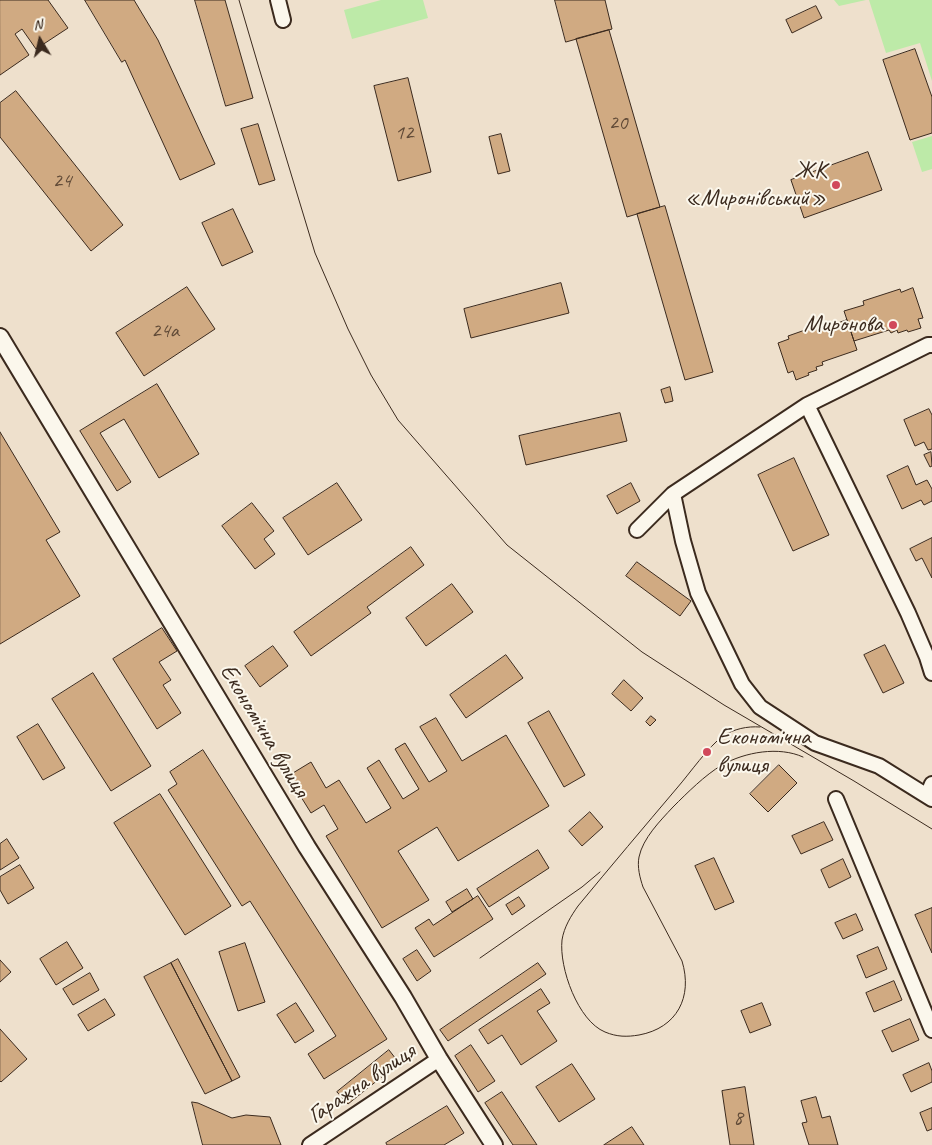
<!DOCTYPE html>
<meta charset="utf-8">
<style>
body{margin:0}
#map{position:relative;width:932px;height:1145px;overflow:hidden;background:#eee0cc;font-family:Caveat,sans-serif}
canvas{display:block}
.north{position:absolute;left:15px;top:15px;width:50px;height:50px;-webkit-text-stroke:4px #fbf7ec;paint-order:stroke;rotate:351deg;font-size:14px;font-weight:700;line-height:20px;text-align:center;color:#3b2a1e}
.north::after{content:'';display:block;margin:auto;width:18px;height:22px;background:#3b2a1e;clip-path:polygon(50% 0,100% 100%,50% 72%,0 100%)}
</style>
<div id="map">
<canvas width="932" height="1145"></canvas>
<div class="north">N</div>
</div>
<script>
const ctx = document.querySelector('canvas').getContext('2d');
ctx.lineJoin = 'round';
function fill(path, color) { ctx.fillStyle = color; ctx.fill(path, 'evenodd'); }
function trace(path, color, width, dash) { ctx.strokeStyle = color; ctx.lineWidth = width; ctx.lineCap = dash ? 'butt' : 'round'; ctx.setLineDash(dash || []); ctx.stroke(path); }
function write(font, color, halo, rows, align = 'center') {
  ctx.font = font + ' Caveat,sans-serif'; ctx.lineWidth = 4; ctx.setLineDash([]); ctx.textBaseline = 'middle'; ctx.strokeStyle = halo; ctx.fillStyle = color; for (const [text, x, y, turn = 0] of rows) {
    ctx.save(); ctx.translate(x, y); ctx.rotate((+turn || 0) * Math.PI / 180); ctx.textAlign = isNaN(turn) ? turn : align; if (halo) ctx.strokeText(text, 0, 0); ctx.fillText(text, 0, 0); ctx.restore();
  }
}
const green = new Path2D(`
 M 381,0 L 423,0 L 428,18 L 352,39 L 344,10 Z
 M 834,0 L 866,0 L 839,6 Z
 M 869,0 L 932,0 L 932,81 L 920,43 L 886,53 Z
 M 932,136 L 932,169 L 922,172 L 912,142 Z`);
const building = new Path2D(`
 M 0,0 L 48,0 L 68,28 L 36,49 L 22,29 L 15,34 L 29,55 L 0,75 Z
 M 85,0 L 134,0 L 158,40 L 215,164 L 180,180 L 125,60 L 122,62 Z
 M 195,0 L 225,0 L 253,98 L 226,106 Z
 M 555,0 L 605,0 L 612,29 L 566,42 Z
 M 816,6 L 822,18 L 792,33 L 786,20 Z
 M 609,30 L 660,207 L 627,217 L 576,39 Z
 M 915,49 L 932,97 L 932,133 L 910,140 L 883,60 Z
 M 408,78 L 431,172 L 398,181 L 374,86 Z
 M 16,91 L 123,225 L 91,251 L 0,137 L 0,103 Z
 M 258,124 L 275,180 L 259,185 L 241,129 Z
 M 501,134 L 510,171 L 498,174 L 489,137 Z
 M 868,152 L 882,190 L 804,218 L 791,180 Z
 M 665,206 L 713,372 L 685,380 L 637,214 Z
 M 233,209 L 253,252 L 222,266 L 202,223 Z
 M 561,283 L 569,313 L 471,338 L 464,309 Z
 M 187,287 L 215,329 L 144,376 L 116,333 Z
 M 913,288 L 923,318 L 918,319 L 921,328 L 908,332 L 907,330 L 898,333 L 897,330 L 891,333 L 889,330 L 854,341 L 844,311 L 864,305 L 863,301 L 900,289 L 901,292 Z
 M 847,320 L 857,350 L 822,362 L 823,365 L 816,367 L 817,370 L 808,373 L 809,375 L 796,380 L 793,371 L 788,373 L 778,343 L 789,339 L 788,336 L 825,323 L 826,327 Z
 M 157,384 L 199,454 L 159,478 L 124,419 L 100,433 L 131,482 L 117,491 L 80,431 Z
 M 670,387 L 673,401 L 665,403 L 661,390 Z
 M 929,409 L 932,415 L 932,449 L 928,450 L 924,442 L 915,446 L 904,420 Z
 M 620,413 L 627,441 L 526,465 L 519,436 Z
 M 0,432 L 60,532 L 46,540 L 80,596 L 0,644 Z
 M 931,452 L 932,466 L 930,467 L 924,455 Z
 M 794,458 L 829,535 L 793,551 L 758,475 Z
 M 908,466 L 916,485 L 927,480 L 932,489 L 932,501 L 924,505 L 921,500 L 902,509 L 887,476 Z
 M 337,483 L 362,520 L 308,555 L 283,518 Z
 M 631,483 L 640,501 L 617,514 L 607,496 Z
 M 252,503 L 274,531 L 264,539 L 275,554 L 255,569 L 222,526 Z
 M 932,538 L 932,578 L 922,558 L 916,561 L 910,549 Z
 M 411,547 L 424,565 L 367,607 L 371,613 L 311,656 L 294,632 Z
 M 637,562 L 691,601 L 680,616 L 626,576 Z
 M 452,584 L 473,612 L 426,646 L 406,618 Z
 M 162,628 L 177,651 L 159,662 L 171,680 L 163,685 L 181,713 L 157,729 L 113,659 Z
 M 885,645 L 904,683 L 883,693 L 864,655 Z
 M 273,646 L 288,666 L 260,687 L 245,666 Z
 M 506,655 L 523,678 L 466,718 L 450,695 Z
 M 93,673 L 151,766 L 111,791 L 52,699 Z
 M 624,680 L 643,698 L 631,711 L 612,694 Z
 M 549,711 L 585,775 L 564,787 L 528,723 Z
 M 651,716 L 656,720 L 650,726 L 646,722 Z
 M 436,718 L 462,761 L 506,735 L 549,806 L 458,861 L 437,827 L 398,851 L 429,900 L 382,928 L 326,836 L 338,829 L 324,805 L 311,813 L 288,776 L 311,762 L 326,788 L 339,780 L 366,823 L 391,808 L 367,768 L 379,760 L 403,799 L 419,789 L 395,749 L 405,743 L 429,782 L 447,771 L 420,727 Z
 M 38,724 L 65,768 L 43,780 L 17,737 Z
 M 203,750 L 387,1039 L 324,1079 L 308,1054 L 336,1036 L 250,901 L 242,906 L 168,790 L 177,784 L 170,772 Z
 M 779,765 L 797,783 L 768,812 L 750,794 Z
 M 160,794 L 231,906 L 185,935 L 114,823 Z
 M 590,812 L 603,827 L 582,846 L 569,831 Z
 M 824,822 L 833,840 L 801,854 L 792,836 Z
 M 7,839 L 19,858 L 0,870 L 0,844 Z
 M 538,850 L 549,868 L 489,907 L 477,889 Z
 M 714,858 L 734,902 L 715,910 L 695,866 Z
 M 843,859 L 851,877 L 829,888 L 821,870 Z
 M 20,865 L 34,888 L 8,904 L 0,890 L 0,877 Z
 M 467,889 L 473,899 L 452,912 L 446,902 Z
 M 478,896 L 493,919 L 434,957 L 415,928 L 429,919 L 433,925 Z
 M 519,897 L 525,906 L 512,915 L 506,905 Z
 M 932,908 L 932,953 L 915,915 Z
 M 856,914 L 863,930 L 843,939 L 835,923 Z
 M 67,942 L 83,968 L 56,985 L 40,959 Z
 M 245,943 L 265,1002 L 238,1011 L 219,952 Z
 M 878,947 L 887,969 L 866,978 L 857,956 Z
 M 417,950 L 431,971 L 417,981 L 403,959 Z
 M 178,959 L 240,1077 L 232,1081 L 171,963 Z
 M 0,960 L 11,972 L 0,982 Z
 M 171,963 L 232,1081 L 205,1094 L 144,977 Z
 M 538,963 L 546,974 L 448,1041 L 440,1030 Z
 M 90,973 L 99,990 L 73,1005 L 63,989 Z
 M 894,981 L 902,1000 L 874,1012 L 866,993 Z
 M 541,989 L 550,1003 L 537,1011 L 557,1041 L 521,1065 L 502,1035 L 488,1044 L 479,1030 Z
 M 105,999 L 115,1015 L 88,1031 L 78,1015 Z
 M 296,1003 L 314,1031 L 295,1043 L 277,1015 Z
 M 762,1003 L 771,1025 L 750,1033 L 741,1011 Z
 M 910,1019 L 919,1040 L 892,1052 L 882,1031 Z
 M 0,1029 L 27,1059 L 1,1082 L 0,1081 Z
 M 471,1045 L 495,1081 L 478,1092 L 455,1056 Z
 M 389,1050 L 399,1063 L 348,1104 L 337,1092 Z
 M 929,1063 L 932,1071 L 932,1082 L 911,1092 L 903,1075 Z
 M 572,1064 L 595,1099 L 559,1122 L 536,1087 Z
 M 745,1087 L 754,1145 L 730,1145 L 722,1091 Z
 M 502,1092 L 537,1145 L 513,1145 L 485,1103 Z
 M 816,1097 L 822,1118 L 830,1116 L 838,1145 L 809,1145 L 802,1123 L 807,1122 L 801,1101 Z
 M 192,1102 L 198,1103 L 232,1118 L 246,1115 L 270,1117 L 281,1145 L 203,1145 Z
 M 447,1106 L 464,1133 L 444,1145 L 387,1145 L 386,1143 Z
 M 932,1108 L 932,1129 L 927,1131 L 920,1113 Z
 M 632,1127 L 644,1145 L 604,1145 Z`);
const minor = new Path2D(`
 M 278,0 L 283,20
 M 807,405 L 908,613 L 927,657 L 932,673
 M 673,494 L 683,541 L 698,593 L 742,684 L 760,707 L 815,743 L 879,766 L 932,799
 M 637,530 L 673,494 L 807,405 L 928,345 L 932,345
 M 927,796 L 932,784
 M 836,799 L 932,1030
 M 310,1145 L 439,1059`);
const tertiary = new Path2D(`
 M 0,337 L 307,847 L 403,997 L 439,1059 L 494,1145`);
const tram = new Path2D(`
 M 239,0 L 259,68 L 315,253 L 348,329 L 371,375 L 398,420 L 507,545 L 642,652 L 724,705 L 854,781 L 932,829
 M 760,727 C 747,726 734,729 723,736 C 708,747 690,773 677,788 C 644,827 611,866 578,906 C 571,916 564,927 562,940 C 559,968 578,1021 605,1032 C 617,1037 627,1037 639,1035 C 677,1028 693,997 682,961 L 643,887 C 640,878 637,867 639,857 C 643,838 660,821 673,807 C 687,793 705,775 722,765 C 745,752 779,746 803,757
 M 480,958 L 582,887 L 600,872`);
const markers = [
 [836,185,5,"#d1495b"],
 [893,325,5,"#d1495b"],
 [707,752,5,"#d1495b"]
];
const numberNames = [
 ["20",618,123],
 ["12",404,133],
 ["24",62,181],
 ["24а",165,331],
 ["8",738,1118]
];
const poiNames = [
 ["ЖК",826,171],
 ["«Миронівський»",826,199],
 ["Миронова",883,325],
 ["Економічна",717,738,"left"],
 ["вулиця",717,766,"left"]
];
const streetNames = [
 ["Економічна вулиця",264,731,59],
 ["Гаражна вулиця",362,1084,-34]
];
fill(green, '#bdeaa8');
fill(building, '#d0aa82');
trace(building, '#3b2a1e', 1);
trace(minor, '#3b2a1e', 18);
trace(tertiary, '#3b2a1e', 20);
trace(minor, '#fbf7ec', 14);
trace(tertiary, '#fbf7ec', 16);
trace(tram, '#3b2a1e', 1);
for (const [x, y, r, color] of markers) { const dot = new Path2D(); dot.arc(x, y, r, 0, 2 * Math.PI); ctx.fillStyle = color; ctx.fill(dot); trace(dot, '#fbf7ec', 2); }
write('21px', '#604a37', null, numberNames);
write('24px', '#3b2a1e', '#fbf7ec', poiNames, 'right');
write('24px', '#3b2a1e', '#fbf7ec', streetNames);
</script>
